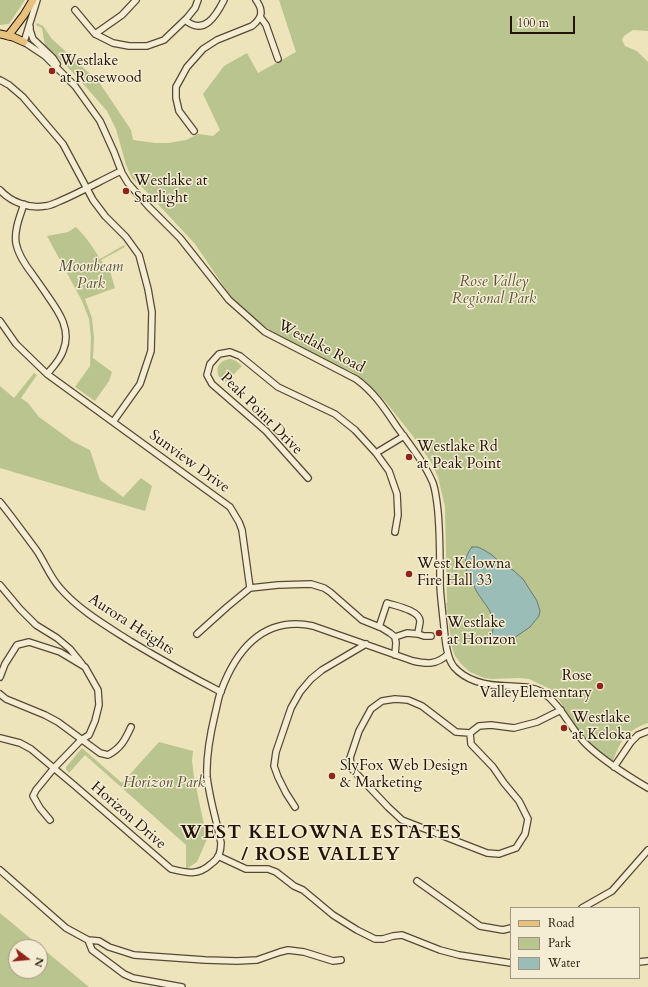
<!DOCTYPE html>
<style>
body{margin:0}
#map{position:relative;width:648px;height:987px;overflow:hidden;background:#eee4bc;font-family:Cardo,serif}
canvas{display:block}
.legend{position:absolute;left:510px;top:907px;width:130px;height:72px;box-sizing:border-box;background:#f4edd3;border:1px solid #a09681;margin:0;padding:5px 7px;list-style:none;font-size:12px;color:#231407}
.legend li{display:flex;align-items:center;gap:8px;height:20px}
.legend b{width:20px;border:1px solid #a09681}
.north{position:absolute;left:8px;top:939px;width:40px;height:40px;box-sizing:border-box;background:#f4edd3;border:1px solid #a09681;border-radius:50%;rotate:106deg;font-size:11px;font-weight:700;line-height:16px;text-align:center;color:#231407}
.north::after{content:'';display:block;margin:auto;width:14px;height:18px;background:#8f2418;clip-path:polygon(50% 0,100% 100%,50% 72%,0 100%)}
.scale{position:absolute;left:510px;top:16px;width:65px;height:18px;box-sizing:border-box;border:2px solid #231407;border-top:0;padding-left:5px;font-size:12px;line-height:14px;white-space:nowrap;color:#231407;-webkit-text-stroke:3px #f4edd3;paint-order:stroke}
</style>
<div id="map">
<canvas width="648" height="987"></canvas>
<ul class="legend">
<li><b style="height:5px;background:#e7c27e"></b>Road</li>
<li><b style="height:11px;background:#bac48f"></b>Park</li>
<li><b style="height:11px;background:#9bbdb7"></b>Water</li>
</ul>
<div class="north">N</div>
<div class="scale">100 m</div>
</div>
<script>
const ctx = document.querySelector('canvas').getContext('2d');
ctx.lineJoin = 'round';
function fill(path, color) { ctx.fillStyle = color; ctx.fill(path, 'evenodd'); }
function trace(path, color, width, dash) { ctx.strokeStyle = color; ctx.lineWidth = width; ctx.lineCap = dash ? 'butt' : 'round'; ctx.setLineDash(dash || []); ctx.stroke(path); }
function write(font, color, halo, rows, align = 'center') {
  ctx.font = font + ' Cardo,serif'; ctx.lineWidth = 3; ctx.setLineDash([]); ctx.textBaseline = 'middle'; ctx.strokeStyle = halo; ctx.fillStyle = color; for (const [text, x, y, turn = 0] of rows) {
    ctx.save(); ctx.translate(x, y); ctx.rotate((+turn || 0) * Math.PI / 180); ctx.textAlign = isNaN(turn) ? turn : align; if (halo) ctx.strokeText(text, 0, 0); ctx.fillText(text, 0, 0); ctx.restore();
  }
}
const green = new Path2D(`
 M 0,0 L 25,0 L 9,24 L 0,25 Z
 M 279,0 L 648,0 L 648,31 L 633,30 L 624,36 L 622,40 L 625,46 L 637,51 L 648,62 L 648,723 C 626,730 618,744 612,765 L 573,725 L 560,701 L 548,688 L 529,679 L 520,678 L 492,679 L 484,678 L 470,672 L 462,665 L 455,656 L 452,647 L 446,603 L 447,603 L 445,507 L 438,477 L 431,462 L 412,435 L 385,401 L 365,381 L 351,371 L 338,366 L 296,345 L 270,330 L 248,313 L 231,297 L 195,244 L 143,188 L 132,178 L 126,165 L 116,129 L 107,111 L 78,78 L 54,53 L 45,46 L 42,28 L 36,25 L 37,23 L 43,26 L 52,39 L 99,82 L 131,130 L 133,140 L 155,143 L 168,143 L 186,140 L 198,134 L 213,136 L 220,130 L 203,94 L 224,66 L 247,53 L 258,73 L 296,52 Z
 M 76,227 C 86,237 93,247 100,259 L 124,245 L 125,247 L 101,260 L 110,271 L 115,288 L 85,299 L 92,318 L 94,338 L 93,358 L 112,372 L 109,381 L 95,401 L 75,387 L 90,366 L 91,338 L 89,319 L 82,301 L 47,236 L 68,232 Z
 M 231,359 L 236,361 L 242,366 L 224,384 C 214,374 215,360 231,359 Z
 M 34,373 L 37,375 L 21,398 L 28,403 L 39,417 L 72,441 L 90,450 L 100,480 L 123,497 L 141,478 L 152,486 L 145,511 L 0,468 L 0,386 L 14,398 Z
 M 159,742 L 193,751 L 192,761 L 194,777 L 207,839 L 197,862 L 186,869 L 186,845 L 85,755 L 69,773 L 66,769 L 66,767 L 82,748 L 122,783 Z
 M 0,913 L 89,987 L 0,987 ZM 16,947 L 40,947 L 40,971 L 16,971 Z`);
const water = new Path2D(`
 M 472,547 L 478,547 L 484,550 L 492,555 L 503,565 L 513,570 L 523,579 L 537,601 L 540,611 L 539,616 L 530,627 L 511,640 L 509,643 L 506,644 L 491,642 C 493,633 494,623 491,614 C 489,608 484,603 481,598 C 478,594 475,589 473,584 C 465,571 461,561 472,547 Z`);
const minor = new Path2D(`
 M 37,0 L 24,42 L 45,56 L 75,86 L 100,121 L 114,152 L 122,173 L 128,183 L 148,206 L 180,238 L 229,300 L 265,332 L 356,379 C 374,392 385,409 397,427 C 410,445 424,462 433,483 C 436,492 437,502 438,512 C 440,535 440,558 440,582 C 440,594 442,606 443,618 C 445,632 445,656 454,667 C 468,683 490,686 509,686 C 520,687 532,686 542,692 C 562,705 570,729 587,745 C 605,762 626,775 648,788
 M 75,10 L 95,34 L 113,43 L 129,46 L 147,46 L 164,40 L 187,18 L 195,8 L 198,0
 M 261,18 L 266,25 L 278,59
 M 185,20 C 204,36 216,16 224,0
 M 30,27 L 30,30 L 33,39 L 53,58 L 57,64
 M 95,34 L 122,15 L 136,0
 M 0,80 L 9,85 L 23,97 L 63,144 L 93,200 L 105,216 L 126,237 L 139,255 L 148,289 L 152,312 L 151,351 L 140,384 L 113,422
 M 194,131 L 179,111 L 176,98 L 176,87 L 187,67 L 203,49 L 217,40 L 252,26 C 262,18 264,11 256,0
 M 0,190 C 11,202 29,209 45,206 C 50,206 55,203 60,201 C 81,192 100,181 121,171
 M 24,204 C 20,216 14,230 16,243 C 18,255 26,266 33,275 C 38,282 43,289 47,295 C 59,312 72,330 63,351 C 60,360 53,367 47,374
 M 0,321 L 16,344 L 47,374 L 230,507 L 239,522 L 242,530 L 250,588
 M 376,453 L 404,436
 M 308,478 L 266,431 L 212,384 L 207,375 L 210,364 L 219,354 L 230,352 L 240,356 L 278,387 L 335,414 L 355,430 L 376,453 L 389,471 L 397,494 L 398,515 L 395,532
 M 0,502 C 13,518 25,535 37,551 C 45,563 50,577 60,588 C 79,610 105,625 130,641 C 160,659 190,676 221,692
 M 0,585 L 20,609 L 36,625 L 57,638 L 70,649 L 82,664
 M 379,627 L 387,603 C 396,606 419,610 420,621 C 420,625 418,630 418,634 L 424,636 L 431,636
 M 197,634 L 227,607 L 250,588 L 278,585 L 311,584 L 324,588 L 330,592 L 362,620 L 382,628 L 390,633 L 395,637 L 396,643 L 395,655
 M 395,637 L 407,633 L 418,634
 M 0,677 L 5,664 L 17,645 L 29,642 L 60,652 L 85,667 L 98,690 L 99,705 L 95,721 L 89,735 L 81,740 L 54,768 L 36,790 L 33,796 L 40,808 L 50,820
 M 0,694 L 6,699 L 45,715 L 58,722 L 100,753 L 108,755 C 121,748 125,740 131,727
 M 395,699 L 408,700 L 422,706 L 456,732 L 470,733 L 471,744 L 493,767 L 504,783 L 519,801 L 528,819 L 525,834 L 516,848 L 499,854 L 487,853 L 402,820 L 388,807 L 352,769 L 350,758 L 359,731 L 371,709 L 382,701 Z
 M 470,733 L 479,726 L 491,725 L 514,728 L 537,722 L 561,710
 M 0,738 L 20,743 L 31,749 L 74,785 L 171,869 C 187,873 198,876 211,864 C 214,862 217,859 219,855 C 220,852 221,847 221,843 C 220,837 218,831 217,825 C 213,809 209,794 207,777 C 206,756 210,735 215,714 C 217,707 218,698 221,691 C 234,656 257,623 298,624 C 303,624 308,625 313,626 L 413,661 C 427,664 437,665 448,654
 M 614,767 L 631,742 L 638,735 L 648,731
 M 295,807 L 286,793 L 278,777 L 274,766 L 276,752 L 291,708 L 300,692 L 311,679 L 322,670 L 366,644
 M 218,856 L 246,869 L 268,869 L 276,872 L 294,886 L 303,890 L 333,915 L 357,930 L 375,939 L 383,939 L 393,936 L 402,935 L 440,950 L 459,955 L 511,963
 M 0,870 L 66,928 L 88,940 L 99,941 L 109,947 L 134,955 L 205,960 L 237,961 L 257,960 L 280,952 L 288,950 L 304,952 L 333,961 L 341,960
 M 417,881 L 480,926 L 503,930 L 511,928
 M 582,908 L 612,891 L 648,850
 M 88,940 L 92,950 L 124,974 L 133,978 L 182,987
 M 639,962 L 648,961`);
const major = new Path2D(`
 M 0,34 L 13,37 L 24,42
 M 8,36 L 24,15 L 33,0`);
const markers = [
 [52,71,4,"#8f2418"],
 [126,191,4,"#8f2418"],
 [409,457,4,"#8f2418"],
 [409,574,4,"#8f2418"],
 [439,633,4,"#8f2418"],
 [600,686,4,"#8f2418"],
 [564,728,4,"#8f2418"],
 [332,776,4,"#8f2418"]
];
const poiNames = [
 ["Westlake",60,62],
 ["at Rosewood",60,79],
 ["Westlake at",134,182],
 ["Starlight",134,199],
 ["Westlake Rd",417,448],
 ["at Peak Point",417,465],
 ["West Kelowna",417,565],
 ["Fire Hall 33",417,582],
 ["Westlake",447,624],
 ["at Horizon",447,641],
 ["Rose",592,677,"right"],
 ["ValleyElementary",592,694,"right"],
 ["Westlake",572,719],
 ["at Keloka",572,736],
 ["SlyFox Web Design",340,767],
 ["& Marketing",340,784]
];
const parkNames = [
 ["Moonbeam",91,268],
 ["Park",91,285],
 ["Rose Valley",494,283],
 ["Regional Park",494,300],
 ["Horizon Park",164,784]
];
const streetNames = [
 ["Westlake Road",321,347,28],
 ["Peak Point Drive",261,414,45],
 ["Sunview Drive",189,462,36],
 ["Aurora Heights",131,625,33],
 ["Horizon Drive",128,816,41]
];
const districtNames = [
 ["WEST KELOWNA ESTATES",321,834],
 ["/ ROSE VALLEY",321,856]
];
fill(green, '#bac48f');
fill(water, '#9bbdb7');
trace(water, '#6b7971', 1);
trace(minor, '#564834', 8);
trace(major, '#231407', 9);
trace(minor, '#f4edd3', 5.5);
trace(major, '#e7c27e', 7);
for (const [x, y, r, color] of markers) { const dot = new Path2D(); dot.arc(x, y, r, 0, 2 * Math.PI); ctx.fillStyle = color; ctx.fill(dot); trace(dot, '#f4edd3', 1.5); }
write('15px', '#231407', '#f4edd3', poiNames, 'left');
write('italic 15px', '#585237', '#f4edd3', parkNames);
write('15px', '#231407', '#f4edd3', streetNames);
ctx.letterSpacing = '1px';
write('bold 19px', '#231407', '#f4edd3', districtNames);
ctx.letterSpacing = '0px';
</script>
